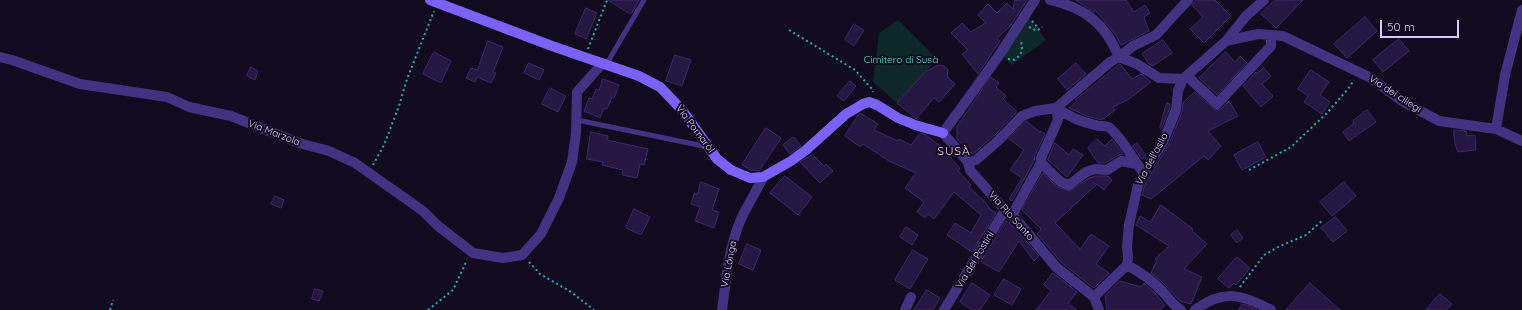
<!DOCTYPE html>
<meta charset="utf-8">
<style>
body{margin:0}
#map{position:relative;width:1522px;height:310px;overflow:hidden;background:#120b20;font-family:Quicksand,sans-serif}
canvas{display:block}
.scale{position:absolute;left:1380px;top:20px;width:79px;height:18px;box-sizing:border-box;border:2px solid #d8cbff;border-top:0;padding-left:5px;font-size:12px;line-height:14px;white-space:nowrap;color:#d8cbff;-webkit-text-stroke:3px #120b20;paint-order:stroke}
</style>
<div id="map">
<canvas width="1522" height="310"></canvas>
<div class="scale">50 m</div>
</div>
<script>
const ctx = document.querySelector('canvas').getContext('2d');
ctx.lineJoin = 'round';
function fill(path, color) { ctx.fillStyle = color; ctx.fill(path, 'evenodd'); }
function trace(path, color, width, dash) { ctx.strokeStyle = color; ctx.lineWidth = width; ctx.lineCap = dash ? 'butt' : 'round'; ctx.setLineDash(dash || []); ctx.stroke(path); }
function write(font, color, halo, rows, align = 'center') {
  ctx.font = font + ' Quicksand,sans-serif'; ctx.lineWidth = 4; ctx.setLineDash([]); ctx.textBaseline = 'middle'; ctx.strokeStyle = halo; ctx.fillStyle = color; for (const [text, x, y, turn = 0] of rows) {
    ctx.save(); ctx.translate(x, y); ctx.rotate((+turn || 0) * Math.PI / 180); ctx.textAlign = isNaN(turn) ? turn : align; if (halo) ctx.strokeText(text, 0, 0); ctx.fillText(text, 0, 0); ctx.restore();
  }
}
const green = new Path2D(`
 M 1029,18 L 1046,40 L 1012,65 L 1002,55 Z
 M 898,20 L 937,59 L 897,103 L 873,82 L 879,33 Z`);
const building = new Path2D(`
 M 608,0 L 639,0 L 631,14 Z
 M 1015,0 L 1027,0 L 1011,25 L 997,39 L 1000,41 L 978,74 L 962,54 L 968,50 L 951,33 L 962,23 L 971,32 L 986,23 L 978,15 L 988,4 L 997,13 L 1007,3 L 1013,9 Z
 M 1076,0 L 1126,0 L 1134,12 L 1145,5 L 1150,13 L 1144,17 L 1149,31 L 1121,45 L 1116,35 L 1095,10 L 1094,12 Z
 M 1196,0 L 1215,0 L 1231,16 L 1204,43 L 1190,29 L 1203,17 L 1192,5 Z
 M 1275,0 L 1303,0 L 1276,28 L 1261,14 Z
 M 586,8 L 597,13 L 586,39 L 575,34 Z
 M 1365,17 L 1377,31 L 1347,58 L 1334,44 Z
 M 854,24 L 864,30 L 854,46 L 845,40 Z
 M 1399,39 L 1409,51 L 1383,72 L 1373,60 Z
 M 1163,40 L 1172,53 L 1153,66 L 1149,64 L 1142,54 Z
 M 488,41 L 503,47 L 493,72 L 496,73 L 491,83 L 477,77 L 475,82 L 466,78 L 471,68 L 477,70 Z
 M 434,52 L 451,61 L 441,83 L 423,74 Z
 M 1226,52 L 1235,62 L 1240,56 L 1247,63 L 1217,95 L 1199,78 Z
 M 675,55 L 691,60 L 682,86 L 666,81 Z
 M 529,63 L 544,70 L 539,80 L 524,73 Z
 M 1076,63 L 1086,74 L 1067,90 L 1058,79 Z
 M 1120,64 L 1132,79 L 1141,74 L 1151,82 L 1129,99 L 1113,107 L 1115,110 L 1102,120 L 1087,116 L 1069,108 L 1077,101 L 1076,100 Z
 M 939,65 L 944,66 L 948,70 L 947,76 L 955,84 L 939,102 L 934,98 L 916,119 L 914,117 L 897,103 L 925,72 Z
 M 251,67 L 258,71 L 255,80 L 247,76 Z
 M 1264,68 L 1271,76 L 1262,84 L 1273,96 L 1261,107 L 1243,86 L 1256,72 L 1257,73 Z
 M 1311,70 L 1329,82 L 1320,95 L 1330,102 L 1322,114 L 1304,102 L 1308,96 L 1298,89 Z
 M 991,77 L 999,83 L 996,87 L 1006,96 L 1003,99 L 1016,111 L 1016,113 L 995,135 L 973,154 L 966,149 L 957,139 L 957,127 Z
 M 603,79 L 619,85 L 614,98 L 612,97 L 607,109 L 604,108 L 600,118 L 584,111 L 589,98 L 592,99 L 596,89 L 599,90 Z
 M 850,81 L 856,86 L 844,101 L 837,96 Z
 M 550,88 L 566,96 L 558,112 L 542,104 Z
 M 1195,92 L 1215,110 L 1221,109 L 1229,101 L 1238,116 L 1208,131 L 1221,146 L 1208,160 L 1204,156 L 1151,199 L 1142,195 L 1144,187 L 1150,176 L 1169,144 L 1182,112 L 1183,103 Z
 M 1167,103 L 1170,104 L 1170,108 L 1161,129 L 1160,128 Z
 M 1367,110 L 1376,122 L 1349,141 L 1343,132 L 1354,123 L 1353,121 Z
 M 860,113 L 878,124 L 874,130 L 898,141 L 899,139 L 911,145 L 920,133 L 926,135 L 948,152 L 947,154 L 960,168 L 958,171 L 971,185 L 969,187 L 984,201 L 990,209 L 996,213 L 972,252 L 947,235 L 955,223 L 971,233 L 981,215 L 954,192 L 934,219 L 928,214 L 925,218 L 917,212 L 924,202 L 905,188 L 916,173 L 889,161 L 863,144 L 860,147 L 845,136 Z
 M 1026,121 L 1040,132 L 1041,131 L 1045,134 L 1035,155 L 1034,161 L 1012,201 L 1009,199 L 1022,178 L 1010,170 L 1024,150 L 1009,139 Z
 M 766,128 L 781,138 L 759,171 L 753,170 L 752,171 L 742,165 Z
 M 1454,130 L 1466,131 L 1467,136 L 1475,135 L 1476,150 L 1458,152 L 1455,144 Z
 M 591,132 L 608,136 L 607,140 L 648,149 L 644,165 L 640,164 L 637,178 L 622,175 L 623,170 L 602,165 L 603,162 L 587,159 Z
 M 794,137 L 801,146 L 790,154 L 783,145 Z
 M 1097,139 L 1105,146 L 1112,139 L 1123,154 L 1117,156 L 1105,163 L 1098,163 L 1088,148 Z
 M 1258,142 L 1266,157 L 1242,170 L 1234,155 Z
 M 1055,143 L 1069,155 L 1073,149 L 1083,155 L 1067,177 L 1048,160 Z
 M 1137,143 L 1146,156 L 1142,159 L 1133,146 Z
 M 813,155 L 824,166 L 826,164 L 833,171 L 820,183 L 800,162 Z
 M 1043,173 L 1057,187 L 1070,191 L 1089,178 L 1096,176 L 1108,176 L 1112,180 L 1104,190 L 1097,184 L 1055,223 L 1080,249 L 1091,234 L 1109,246 L 1096,264 L 1109,273 L 1094,288 L 1092,287 L 1061,262 L 1037,234 L 1041,229 L 1022,210 Z
 M 785,176 L 812,197 L 798,215 L 770,193 Z
 M 701,182 L 719,189 L 712,210 L 719,212 L 714,228 L 695,221 L 700,207 L 691,204 L 694,194 L 697,194 Z
 M 1344,182 L 1356,196 L 1332,216 L 1320,202 Z
 M 275,196 L 284,200 L 281,208 L 271,204 Z
 M 1161,205 L 1193,229 L 1192,231 L 1207,244 L 1184,269 L 1202,277 L 1191,304 L 1180,301 L 1163,283 L 1151,273 L 1157,260 L 1155,259 L 1169,246 L 1136,225 L 1140,216 L 1150,222 Z
 M 634,209 L 650,217 L 641,235 L 626,228 Z
 M 1336,217 L 1347,231 L 1333,242 L 1321,228 Z
 M 1006,221 L 1015,228 L 1039,256 L 1034,261 L 1019,241 L 999,272 L 981,262 Z
 M 906,227 L 918,235 L 912,245 L 900,237 Z
 M 1237,230 L 1243,238 L 1237,243 L 1231,235 Z
 M 747,244 L 761,250 L 753,270 L 739,264 Z
 M 913,250 L 928,259 L 910,289 L 895,280 Z
 M 1237,257 L 1250,268 L 1236,285 L 1234,283 L 1229,288 L 1218,279 Z
 M 1053,273 L 1077,292 L 1068,303 L 1077,310 L 1036,310 L 1051,291 L 1044,285 Z
 M 1004,279 L 1021,289 L 1012,305 L 994,295 Z
 M 1120,281 L 1141,287 L 1144,283 L 1154,292 L 1165,305 L 1160,310 L 1107,310 L 1105,296 Z
 M 972,283 L 990,295 L 980,310 L 972,310 L 960,302 Z
 M 1310,283 L 1340,310 L 1286,310 Z
 M 315,289 L 323,291 L 319,301 L 312,299 Z
 M 927,290 L 940,298 L 933,310 L 914,310 Z
 M 1440,294 L 1452,304 L 1447,310 L 1426,310 Z
 M 1242,304 L 1249,306 L 1257,310 L 1239,310 Z`);
const path = new Path2D(`
 M 1032,21 L 1039,29
 M 1029,27 L 1037,31 L 1042,27
 M 789,30 L 855,70 L 871,88 L 873,92
 M 588,49 L 607,0
 M 1008,59 L 1014,60 C 1022,55 1023,50 1021,41
 M 373,165 L 384,145 L 399,106 L 407,79 L 434,11
 M 1249,170 L 1291,147 L 1326,114 L 1348,89 L 1354,80
 M 529,262 L 540,274 L 571,292 L 594,310
 M 1240,287 L 1264,255 L 1280,246 L 1306,235 L 1323,220
 M 110,310 L 113,300
 M 428,310 L 453,290 L 467,260`);
const lane = new Path2D(`
 M 606,65 L 644,0
 M 577,120 L 708,147`);
const street = new Path2D(`
 M 1035,0 L 998,57 L 943,133 L 968,162 L 970,170 L 1005,210 L 1016,219 L 1056,267 L 1094,297 L 1099,310
 M 1050,0 C 1085,8 1105,23 1119,57
 M 1226,41 L 1258,34 L 1283,36 L 1371,78 L 1402,101 L 1439,121 L 1496,129 L 1522,141
 M 0,57 L 12,60 L 80,84 L 167,97 L 189,107 L 231,116 L 299,143 L 329,151 L 355,163 L 423,211 L 437,225 L 473,253 L 503,258 L 522,255 L 541,234 L 559,198 L 572,162 L 576,133 L 577,92 L 602,64
 M 1119,57 L 1137,64 L 1159,78 L 1183,79
 M 1187,76 L 1217,104 L 1271,46 L 1271,35
 M 1056,108 C 1068,116 1081,122 1095,125 C 1100,127 1106,125 1110,128 C 1124,140 1132,159 1144,173
 M 1496,129 L 1505,75 L 1522,10
 M 968,162 L 976,160 L 999,140 L 1022,116 L 1035,111 L 1056,108 L 1110,62 L 1119,57 L 1133,46 L 1156,35 L 1188,0
 M 1041,163 L 1061,182 L 1069,185 L 1086,172 L 1095,169 L 1107,170 L 1121,161 L 1136,164
 M 1012,215 L 1041,163 L 1041,158 L 1058,120 L 1056,108
 M 1127,265 L 1128,258 L 1127,246 L 1129,225 L 1138,185 L 1144,173 L 1163,142 L 1176,110 L 1178,91 L 1183,79 L 1226,41 L 1246,16 L 1264,0
 M 1094,297 L 1127,265 C 1140,272 1152,280 1163,292 C 1169,298 1172,305 1181,310
 M 722,310 C 726,281 728,252 739,224 C 745,208 756,193 763,177
 M 905,310 L 911,297
 M 944,310 L 1005,210
 M 1195,310 C 1223,289 1242,294 1271,310`);
const secondary = new Path2D(`
 M 430,0 L 552,46 L 639,76 L 660,87 L 682,110 L 717,159 L 731,170 L 750,178 L 763,177 L 791,161 L 806,150 L 846,114 L 863,104 L 869,102 L 877,105 L 898,118 L 915,125 L 943,133`);
const parkNames = [
 ["Cimitero di Susà",901,60]
];
const streetNames = [
 ["Via dei ciliegi",1395,94,33],
 ["Via Pomaròl",695,129,53],
 ["Via Marzola",274,133,21],
 ["Via dell'asilo",1152,159,-62],
 ["Via Rio Santo",1011,216,48],
 ["Via dei Postini",975,260,-59],
 ["Via Lónga",729,264,-79]
];
const quarterNames = [
 ["SUSÀ",954,151]
];
fill(green, '#0e282a');
fill(building, '#251642');
trace(building, '#3f2770', 1);
trace(path, '#26acb7', 2, [2, 3]);
trace(lane, '#413382', 5);
trace(street, '#413382', 10);
trace(secondary, '#7b62ff', 10);
write('10px', '#50e5d5', '#120b20', parkNames);
write('10px', '#d8cbff', '#120b20', streetNames);
ctx.letterSpacing = '1px';
write('12px', '#ffcde6', '#120b20', quarterNames);
ctx.letterSpacing = '0px';
</script>
